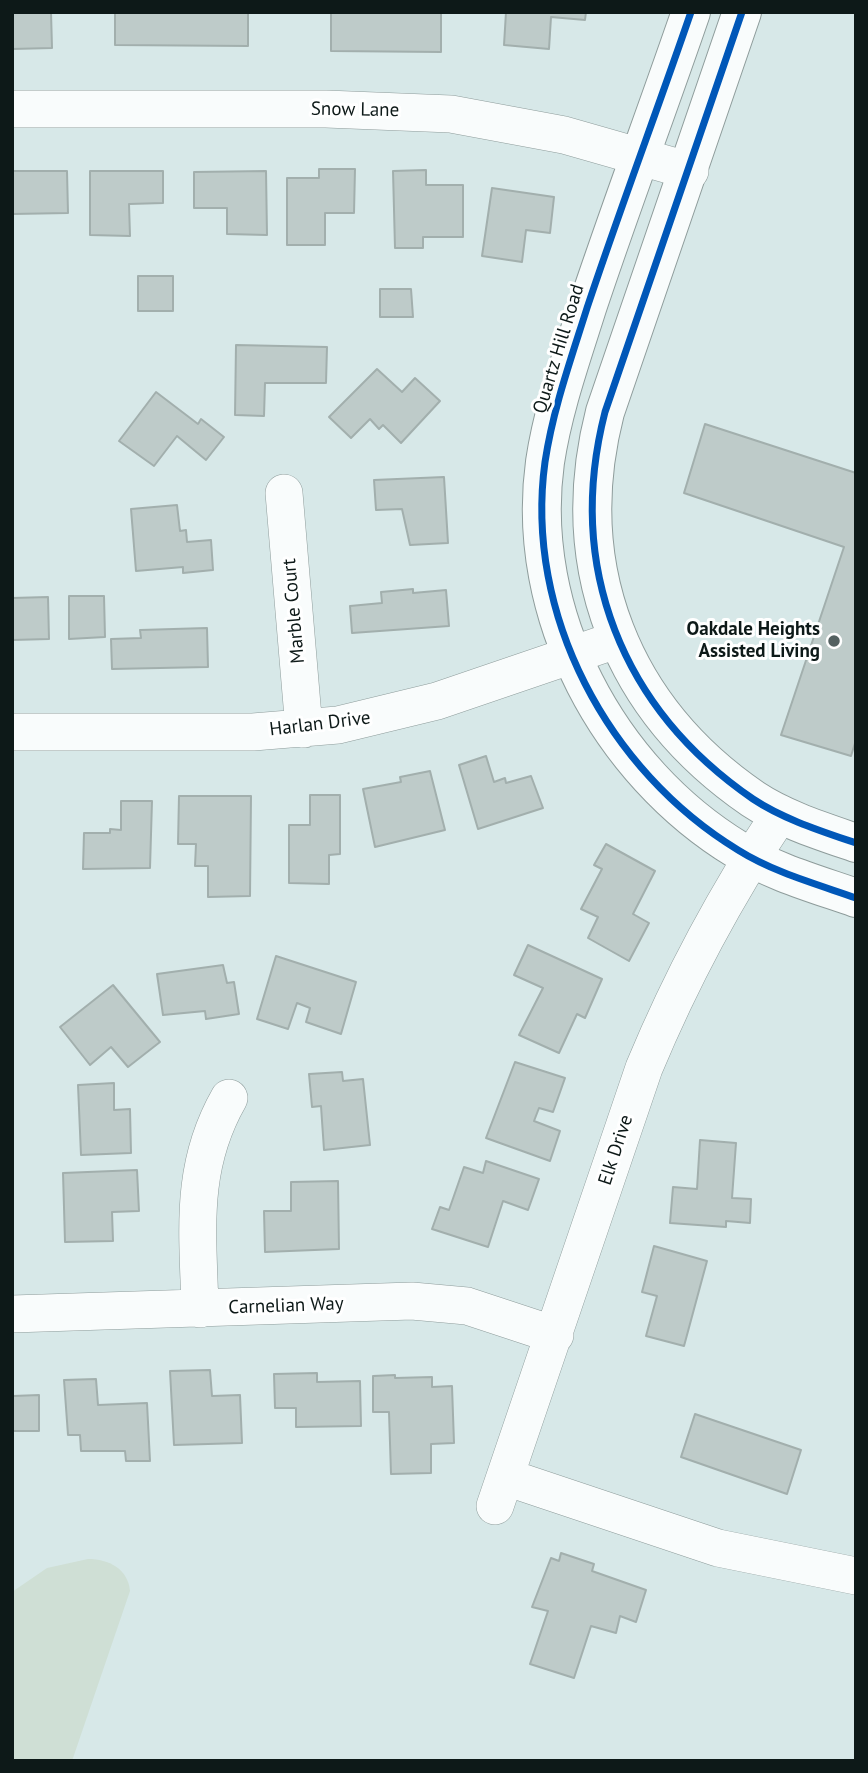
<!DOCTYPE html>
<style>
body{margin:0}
#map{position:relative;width:868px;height:1773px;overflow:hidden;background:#d7e8e8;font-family:"PT Sans",sans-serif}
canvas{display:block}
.frame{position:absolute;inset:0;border:14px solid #0d1918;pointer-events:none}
</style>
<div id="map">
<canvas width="868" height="1773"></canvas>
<div class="frame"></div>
</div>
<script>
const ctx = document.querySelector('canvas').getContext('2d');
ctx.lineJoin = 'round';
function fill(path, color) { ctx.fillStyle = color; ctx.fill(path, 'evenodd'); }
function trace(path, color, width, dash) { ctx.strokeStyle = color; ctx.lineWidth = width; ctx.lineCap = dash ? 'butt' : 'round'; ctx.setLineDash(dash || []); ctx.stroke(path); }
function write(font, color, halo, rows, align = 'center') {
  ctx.font = font + ' "PT Sans",sans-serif'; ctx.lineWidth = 6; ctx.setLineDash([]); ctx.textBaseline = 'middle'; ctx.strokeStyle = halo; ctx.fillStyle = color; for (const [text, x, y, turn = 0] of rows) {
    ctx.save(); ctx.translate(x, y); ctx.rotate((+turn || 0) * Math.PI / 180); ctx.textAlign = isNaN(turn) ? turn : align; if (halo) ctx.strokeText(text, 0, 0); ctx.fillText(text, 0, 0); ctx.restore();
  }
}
const green = new Path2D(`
 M 88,1559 C 109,1559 128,1569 130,1591 L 72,1761 L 12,1761 L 12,1592 L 47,1568 Z`);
const building = new Path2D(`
 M 51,12 L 52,48 L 12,49 L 12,13 Z
 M 115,12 L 248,12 L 248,46 L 115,45 Z
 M 331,12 L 441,12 L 441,52 L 331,51 Z
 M 506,12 L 586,12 L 585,20 L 551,17 L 549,49 L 504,45 Z
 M 319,169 L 355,169 L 354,213 L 325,213 L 325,245 L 287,245 L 287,178 L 319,178 Z
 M 426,170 L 426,185 L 463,185 L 463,237 L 423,237 L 423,248 L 395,248 L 393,171 Z
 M 12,171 L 67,171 L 68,213 L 12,214 Z
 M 90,171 L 163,171 L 163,203 L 129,204 L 130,236 L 90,235 Z
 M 266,171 L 267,235 L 227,234 L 227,208 L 194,208 L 194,172 Z
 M 492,188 L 554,197 L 550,233 L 526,230 L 522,262 L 482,256 Z
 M 138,276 L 173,276 L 173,311 L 138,311 Z
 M 380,289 L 411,289 L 413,317 L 380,317 Z
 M 236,345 L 327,347 L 326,383 L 265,383 L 264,416 L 235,415 Z
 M 377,369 L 402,392 L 415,378 L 440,401 L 401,443 L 383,425 L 379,429 L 370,419 L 351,438 L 329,417 Z
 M 156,392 L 198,424 L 201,419 L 224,437 L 206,460 L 177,436 L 154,466 L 119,441 Z
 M 705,424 L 856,473 L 856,740 L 851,756 L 781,735 L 844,547 L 684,493 Z
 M 444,477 L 448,543 L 410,545 L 402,509 L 376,510 L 374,480 Z
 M 177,505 L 180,531 L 186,530 L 187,542 L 211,540 L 213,570 L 183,573 L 183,567 L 136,571 L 131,509 Z
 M 413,589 L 413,593 L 446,590 L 449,626 L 352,633 L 350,606 L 382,603 L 381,592 Z
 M 69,596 L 104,596 L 105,637 L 69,639 Z
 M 48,597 L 49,639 L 12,640 L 12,598 Z
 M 207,628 L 208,667 L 112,669 L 111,639 L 141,638 L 140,630 Z
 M 486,756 L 494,782 L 505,778 L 506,783 L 531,776 L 543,808 L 478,829 L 459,765 Z
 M 430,771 L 445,830 L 375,847 L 363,789 L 401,782 L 400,777 Z
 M 310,795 L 340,795 L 340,854 L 329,855 L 329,884 L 289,883 L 289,825 L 310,825 Z
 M 179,796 L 251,796 L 250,896 L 208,897 L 208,866 L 195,866 L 196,844 L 178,844 Z
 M 121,801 L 152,801 L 150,868 L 83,869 L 84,833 L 110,833 L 110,829 L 121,830 Z
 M 606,844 L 655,871 L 633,914 L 649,923 L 629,961 L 588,938 L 598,917 L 581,909 L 602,869 L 594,865 Z
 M 528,945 L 602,979 L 585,1018 L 577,1014 L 559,1053 L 519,1035 L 543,988 L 514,975 Z
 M 276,956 L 356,982 L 341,1034 L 306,1022 L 310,1008 L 297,1003 L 288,1029 L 257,1019 Z
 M 223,965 L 227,983 L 234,982 L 239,1014 L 206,1019 L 205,1011 L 163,1015 L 157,974 Z
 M 113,985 L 160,1042 L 128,1067 L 111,1047 L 90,1065 L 60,1027 Z
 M 515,1062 L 565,1078 L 553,1112 L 539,1108 L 534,1121 L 560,1131 L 550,1161 L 486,1138 Z
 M 342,1072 L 343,1081 L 363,1079 L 370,1145 L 324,1150 L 321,1106 L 312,1107 L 309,1074 Z
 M 114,1083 L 114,1110 L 130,1109 L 131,1153 L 81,1155 L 78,1085 Z
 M 700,1140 L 736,1143 L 732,1198 L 751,1199 L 750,1223 L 726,1221 L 726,1227 L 670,1223 L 673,1187 L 697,1189 Z
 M 486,1161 L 539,1179 L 528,1210 L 503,1201 L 488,1247 L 432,1229 L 440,1207 L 449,1210 L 464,1167 L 483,1173 Z
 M 137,1170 L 139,1211 L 112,1212 L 113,1241 L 65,1242 L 63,1173 Z
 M 338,1181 L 339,1249 L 265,1252 L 264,1211 L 291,1211 L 291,1182 Z
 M 654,1246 L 707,1261 L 684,1346 L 646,1336 L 657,1296 L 642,1292 Z
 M 210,1370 L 212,1396 L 240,1395 L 242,1443 L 174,1445 L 170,1371 Z
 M 317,1373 L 317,1382 L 360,1381 L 361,1426 L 296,1427 L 296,1408 L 275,1408 L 274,1374 Z
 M 395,1375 L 395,1378 L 432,1377 L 432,1387 L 452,1386 L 454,1443 L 431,1444 L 431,1473 L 391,1474 L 389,1412 L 373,1412 L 373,1376 Z
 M 96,1379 L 98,1405 L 147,1403 L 150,1461 L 126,1461 L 125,1451 L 81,1451 L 80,1435 L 68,1435 L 64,1380 Z
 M 12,1389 L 13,1396 L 39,1395 L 39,1431 L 12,1431 Z
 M 695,1414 L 801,1450 L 787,1494 L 681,1457 Z
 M 561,1553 L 594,1564 L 592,1571 L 646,1590 L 636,1622 L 620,1616 L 616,1633 L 591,1626 L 574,1678 L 530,1664 L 548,1611 L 532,1607 L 551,1558 L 559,1561 Z`);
const minor = new Path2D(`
 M 12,109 L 326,109 L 451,114 L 564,135 L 690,171
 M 284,493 L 304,729
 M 12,732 L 253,732 L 338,725 L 437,701 L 616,640
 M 200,1309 C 198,1232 189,1168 229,1098
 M 12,1314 L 412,1301 L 467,1306 L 555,1335
 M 506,1477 L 718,1548 L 856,1576
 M 495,1506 L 644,1068 C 681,979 726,895 780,814`);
const major = new Path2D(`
 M 691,12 C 657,111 620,209 587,308 C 571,359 553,409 545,462 C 524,614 608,771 738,850 C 773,872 816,884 856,898
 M 742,12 L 605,412 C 565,568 622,709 753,799 C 783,819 821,831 856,843`);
const cycleway = new Path2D(`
 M 691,12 C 657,111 620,209 587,308 C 571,359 553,409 545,462 C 524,614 608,771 738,850 C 773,872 816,884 856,898
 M 742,12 L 605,412 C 565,568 622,709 753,799 C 783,819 821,831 856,843`);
const markers = [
 [834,641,7,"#546161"]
];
const streetNames = [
 ["Snow Lane",355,110,1],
 ["Quartz Hill Road",559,349,-73],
 ["Marble Court",294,611,-95],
 ["Harlan Drive",320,724,-7],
 ["Elk Drive",616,1150,-72],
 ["Carnelian Way",286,1306,-2]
];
const poiNames = [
 ["Oakdale Heights",820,630],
 ["Assisted Living",820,652]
];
fill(green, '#cfdfd5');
fill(building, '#becbc9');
trace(building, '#a2afad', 2);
trace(minor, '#8e9c9b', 38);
trace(major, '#8e9c9b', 40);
trace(minor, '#f9fcfc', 37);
trace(major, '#f9fcfc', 38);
trace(cycleway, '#0057b8', 7);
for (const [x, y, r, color] of markers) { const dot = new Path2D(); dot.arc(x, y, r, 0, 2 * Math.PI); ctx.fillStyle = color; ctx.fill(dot); trace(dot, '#fff', 2.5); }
write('19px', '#0d1918', '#fff', streetNames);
write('bold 19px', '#0d1918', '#fff', poiNames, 'right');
</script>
